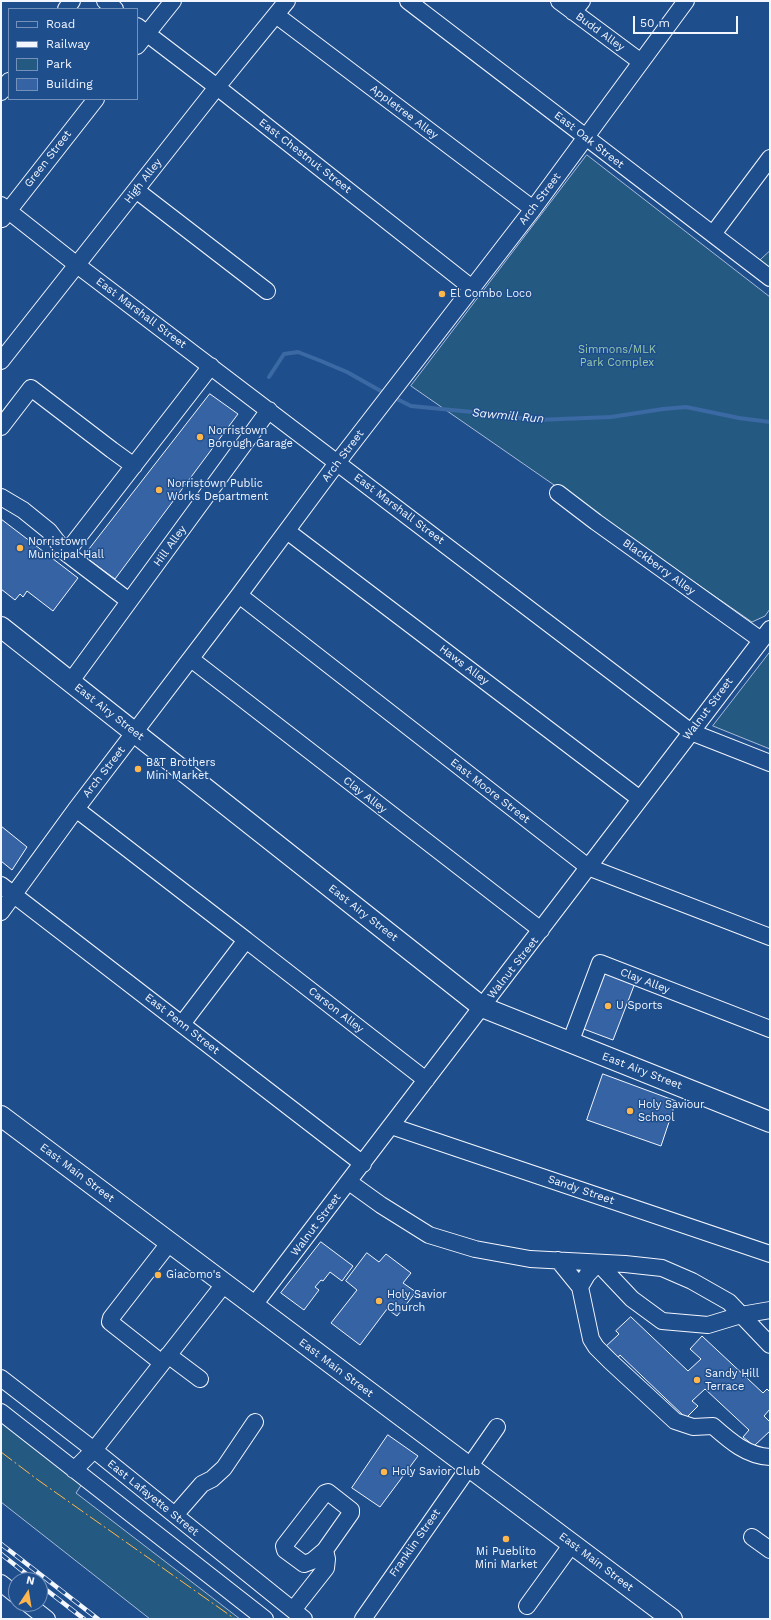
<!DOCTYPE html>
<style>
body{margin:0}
#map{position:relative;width:771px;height:1620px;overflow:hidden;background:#1f4e8c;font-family:"Work Sans",sans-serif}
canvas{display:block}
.frame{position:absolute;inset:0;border:2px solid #f2f6ff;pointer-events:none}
.legend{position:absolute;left:8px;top:8px;width:130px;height:92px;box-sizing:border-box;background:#1f4e8c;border:1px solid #7391ba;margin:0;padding:5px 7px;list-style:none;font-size:12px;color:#f2f6ff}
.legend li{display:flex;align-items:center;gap:8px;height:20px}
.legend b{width:20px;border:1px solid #7391ba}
.north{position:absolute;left:8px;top:1572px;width:40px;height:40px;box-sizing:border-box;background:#1f4e8c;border:1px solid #7391ba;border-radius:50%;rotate:12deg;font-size:11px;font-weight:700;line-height:16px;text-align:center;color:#f2f6ff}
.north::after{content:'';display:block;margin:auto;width:14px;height:18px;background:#ffb74d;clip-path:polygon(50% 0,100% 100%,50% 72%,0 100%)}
.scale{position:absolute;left:633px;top:16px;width:105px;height:18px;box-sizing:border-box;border:2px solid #f2f6ff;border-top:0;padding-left:5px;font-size:12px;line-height:14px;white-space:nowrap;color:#f2f6ff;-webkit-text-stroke:3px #1f4e8c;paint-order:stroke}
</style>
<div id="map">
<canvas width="771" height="1620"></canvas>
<div class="frame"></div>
<ul class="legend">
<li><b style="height:5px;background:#1f4e8c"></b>Road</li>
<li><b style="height:5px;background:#f2f6ff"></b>Railway</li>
<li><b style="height:11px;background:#245a82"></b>Park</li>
<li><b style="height:11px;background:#3563a3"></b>Building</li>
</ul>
<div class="north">N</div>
<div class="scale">50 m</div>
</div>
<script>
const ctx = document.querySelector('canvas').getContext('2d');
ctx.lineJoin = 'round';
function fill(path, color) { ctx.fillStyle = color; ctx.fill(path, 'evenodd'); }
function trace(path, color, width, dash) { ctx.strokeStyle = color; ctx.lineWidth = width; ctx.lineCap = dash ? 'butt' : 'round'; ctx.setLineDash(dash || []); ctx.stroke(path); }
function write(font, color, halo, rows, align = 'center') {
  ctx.font = font + ' "Work Sans",sans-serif'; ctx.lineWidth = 3; ctx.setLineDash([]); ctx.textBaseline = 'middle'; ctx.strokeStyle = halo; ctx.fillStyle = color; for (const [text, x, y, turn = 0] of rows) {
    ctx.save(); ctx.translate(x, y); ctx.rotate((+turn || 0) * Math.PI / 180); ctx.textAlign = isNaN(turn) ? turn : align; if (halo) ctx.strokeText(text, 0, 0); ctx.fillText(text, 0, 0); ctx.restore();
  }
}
const green = new Path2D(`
 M 587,155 L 770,297 L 770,609 L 765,616 L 752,622 L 411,386 Z
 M 770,251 L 770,278 L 754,266 Z
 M 770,652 L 770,749 L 713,726 Z
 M 1,1421 L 82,1484 L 76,1493 L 240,1619 L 150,1619 L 1,1502 Z`);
const stream = new Path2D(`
 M 269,377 L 284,354 L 298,352 L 321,361 L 347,372 L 386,394
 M 393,397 L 411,406 L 472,412 L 536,420 L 611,417 L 663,409 L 686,407 L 739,418 L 770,422`);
const building = new Path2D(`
 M 210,394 L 238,414 L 115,579 L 84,556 Z
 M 1,519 L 78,578 L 53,611 L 27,591 L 23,597 L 20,594 L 15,600 L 1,589 Z
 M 1,826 L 27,847 L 12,870 L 1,861 Z
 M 603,971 L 635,983 L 613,1040 L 581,1028 Z
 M 603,1074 L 676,1101 L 661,1146 L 587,1120 Z
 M 321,1242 L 353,1266 L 342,1281 L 330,1272 L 323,1281 L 321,1280 L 315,1287 L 319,1290 L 304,1310 L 281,1293 Z
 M 367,1253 L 379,1262 L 386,1254 L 411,1273 L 403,1283 L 416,1292 L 397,1316 L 387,1309 L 360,1345 L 331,1323 L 357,1290 L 346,1281 Z
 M 631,1317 L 688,1371 L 701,1359 L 690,1349 L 702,1336 L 763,1393 L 767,1389 L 770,1392 L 770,1409 L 764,1416 L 770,1422 L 770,1431 L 754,1446 L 743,1437 L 749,1430 L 705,1389 L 692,1401 L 698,1406 L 686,1418 L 620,1355 L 615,1361 L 603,1349 L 619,1334 L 616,1331 Z
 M 388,1435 L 418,1456 L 380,1507 L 352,1488 Z`);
const minor = new Path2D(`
 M 105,1 L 115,9
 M 408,1 L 770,278
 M 559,1 L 641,62
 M 66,9 L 72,1
 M 573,12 L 582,1
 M 276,15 L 533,209
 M 137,26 L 217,87 L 472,288
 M 137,46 L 173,1
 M 1,92 L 9,81
 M 136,190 L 267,291
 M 1,205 L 77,265 L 691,732 L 770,763
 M 2,219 L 96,99
 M 713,234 L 770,158
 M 1,361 L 217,87 L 287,1
 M 1,427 L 31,388 L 112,450 L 134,466
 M 558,493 L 596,522 L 761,640
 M 1,497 L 23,510 L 49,531 L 66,553 L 129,601
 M 287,531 L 640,799
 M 66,553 L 211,366
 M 239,595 L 588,867 L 770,937
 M 191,659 L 541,930
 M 71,681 L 269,410
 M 76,809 L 246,940
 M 1,885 L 363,1164
 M 1,912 L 76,809 L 239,595 L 337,463 L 533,209 L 686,1
 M 182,1024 L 246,940 L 426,1080
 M 570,1043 L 600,963 L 770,1029
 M 391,1126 L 770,1254
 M 349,1182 L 381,1205 L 429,1235 L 475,1249 L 530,1259 L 625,1264 L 662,1268 L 692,1281 L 729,1302 L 770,1345
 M 558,1260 L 580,1287 L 591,1339 L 596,1347 L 610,1361 L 675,1421 L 693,1427 L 713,1426 C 730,1441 747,1456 770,1457
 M 580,1287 L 587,1275 L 598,1263 L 632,1299 L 662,1321 L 708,1325 L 741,1315 L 770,1310
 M 254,1305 L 770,629
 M 168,1355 L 200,1379
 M 162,1363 L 110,1322 L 111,1318 L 170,1242
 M 1,1378 L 94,1450 L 304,1619
 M 1,1412 L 265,1619
 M 74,1470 L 94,1450 L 225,1283
 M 175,1515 L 202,1484 L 212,1479 L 224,1468 L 255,1422
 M 752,1537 L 770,1550
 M 1,1583 L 16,1595
 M 28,1604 L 47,1619
 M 527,1606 L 572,1544
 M 293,1610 L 326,1568 L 327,1559 L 325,1550 L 351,1513 L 351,1510 L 328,1492 L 325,1493 L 284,1546 L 285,1550 L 304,1564 L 312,1561 L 325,1550
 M 363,1619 L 497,1427`);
const major = new Path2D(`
 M 1,627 L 482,1007 L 770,1122
 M 1,1116 C 225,1283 448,1452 672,1619`);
const rail = new Path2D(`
 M 1,1544 L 98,1619
 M 1,1554 L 34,1580
 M 40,1585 L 84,1619`);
const power = new Path2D(`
 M 1,1452 L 38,1480 L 235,1619`);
const markers = [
 [442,294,4,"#ffb74d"],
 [200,437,4,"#ffb74d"],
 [159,490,4,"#ffb74d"],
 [20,548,4,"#ffb74d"],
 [138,769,4,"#ffb74d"],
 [608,1006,4,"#ffb74d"],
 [630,1111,4,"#ffb74d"],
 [158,1275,4,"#ffb74d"],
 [379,1301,4,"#ffb74d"],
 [697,1380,4,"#ffb74d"],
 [384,1472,4,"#ffb74d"],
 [506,1539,4,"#ffb74d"]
];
const streetNames = [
 ["Budd Alley",600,32,36],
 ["Appletree Alley",404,112,37],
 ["East Oak Street",589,140,38],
 ["East Chestnut Street",305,156,38],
 ["Green Street",48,159,-52],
 ["High Alley",143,181,-52],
 ["Arch Street",540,199,-53],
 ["East Marshall Street",141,313,37],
 ["Arch Street",343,456,-53],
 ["East Marshall Street",399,509,37],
 ["Hill Alley",170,546,-54],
 ["Blackberry Alley",659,567,36],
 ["Haws Alley",464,665,37],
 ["Walnut Street",708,709,-53],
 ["East Airy Street",109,712,38],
 ["Arch Street",104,772,-52],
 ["East Moore Street",490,791,38],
 ["Clay Alley",365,795,38],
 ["East Airy Street",363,913,38],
 ["Walnut Street",513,968,-52],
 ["Clay Alley",645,981,21],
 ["Carson Alley",336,1010,38],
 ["East Penn Street",182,1024,38],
 ["East Airy Street",642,1071,21],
 ["East Main Street",77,1173,37],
 ["Sandy Street",581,1190,19],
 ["Walnut Street",316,1225,-53],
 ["East Main Street",336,1368,37],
 ["East Lafayette Street",153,1498,39],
 ["Franklin Street",415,1543,-55],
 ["East Main Street",596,1562,37]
];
const poiNames = [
 ["El Combo Loco",450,294],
 ["Norristown",208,431],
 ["Borough Garage",208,444],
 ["Norristown Public",167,484],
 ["Works Department",167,497],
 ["Norristown",28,542],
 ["Municipal Hall",28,555],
 ["B&T Brothers",146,763],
 ["Mini Market",146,776],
 ["U Sports",616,1006],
 ["Holy Saviour",638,1105],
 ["School",638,1118],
 ["Giacomo's",166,1275],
 ["Holy Savior",387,1295],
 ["Church",387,1308],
 ["Sandy Hill",705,1374],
 ["Terrace",705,1387],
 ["Holy Savior Club",392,1472],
 ["Mi Pueblito",506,1552,"center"],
 ["Mini Market",506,1565,"center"]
];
const parkNames = [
 ["Simmons/MLK",617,350],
 ["Park Complex",617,363]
];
const waterNames = [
 ["Sawmill Run",508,416,5]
];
fill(green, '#245a82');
trace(green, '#a8bbd7', 1);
trace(stream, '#3b69a3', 4);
fill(building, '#3563a3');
trace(building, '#f2f6ff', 1);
trace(minor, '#f2f6ff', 18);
trace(major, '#f2f6ff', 22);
trace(minor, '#1f4e8c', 16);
trace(major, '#1f4e8c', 20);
trace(rail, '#f2f6ff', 4.5);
trace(rail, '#1f4e8c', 3, [9]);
trace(power, '#ffb74d', 1, [14, 3, 2, 3]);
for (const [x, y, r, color] of markers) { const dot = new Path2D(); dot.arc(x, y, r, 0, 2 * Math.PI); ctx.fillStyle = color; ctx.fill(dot); trace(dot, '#1f4e8c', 1.5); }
write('11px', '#f2f6ff', '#1f4e8c', streetNames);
write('11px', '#f2f6ff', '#1f4e8c', poiNames, 'left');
write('11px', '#97c8a6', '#1f4e8c', parkNames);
write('italic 12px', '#f2f6ff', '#1f4e8c', waterNames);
</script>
